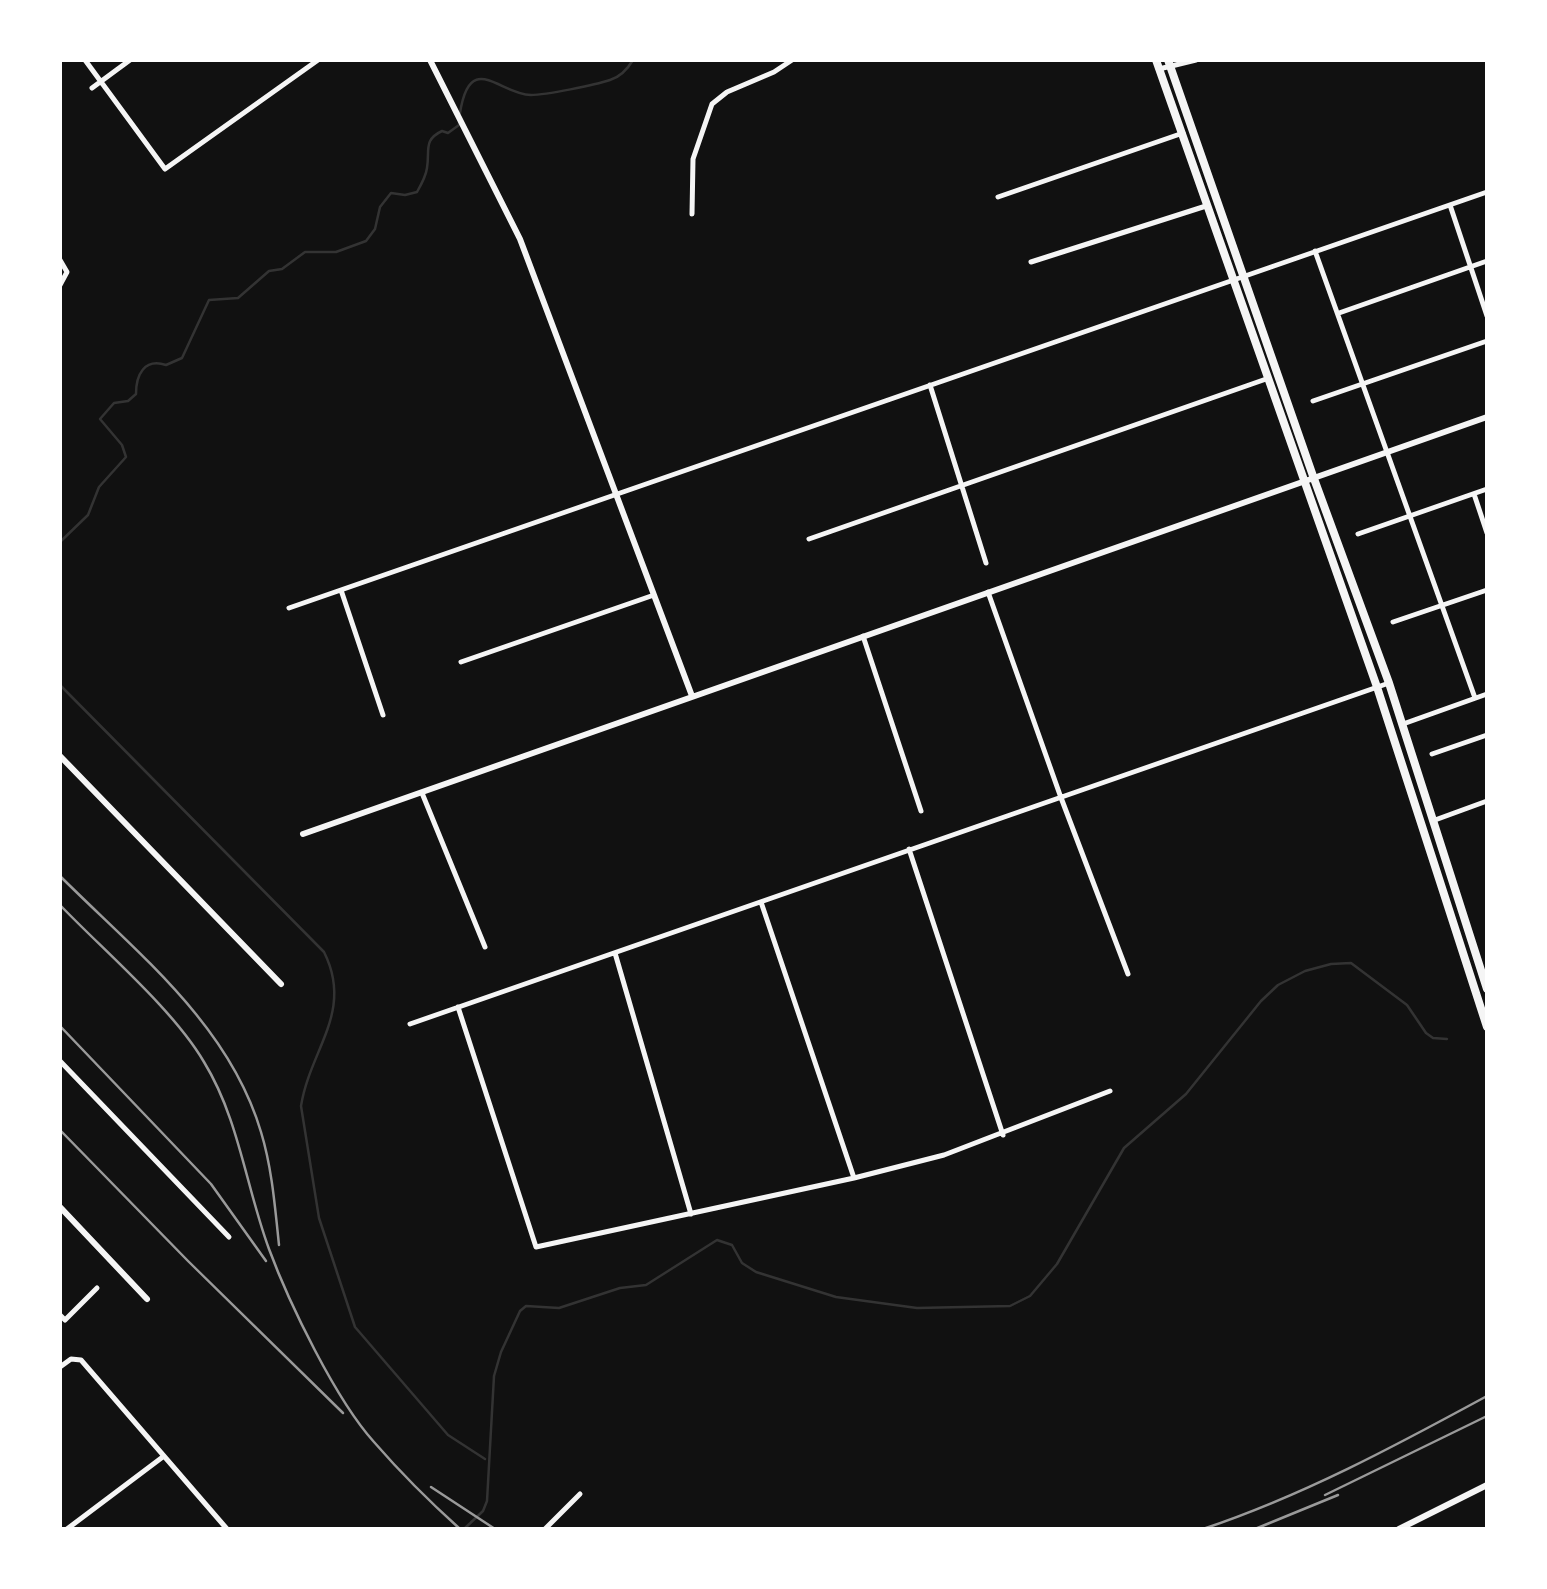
<!DOCTYPE html>
<style>
body{margin:0}
#map{position:relative;width:1547px;height:1589px;overflow:hidden;background:#111;font-family:Manrope,sans-serif}
canvas{display:block}
.frame{position:absolute;inset:0;border:62px solid #fff;pointer-events:none}
</style>
<div id="map">
<canvas width="1547" height="1589"></canvas>
<div class="frame"></div>
</div>
<script>
const ctx = document.querySelector('canvas').getContext('2d');
ctx.lineJoin = 'round';
function trace(path, color, width, dash) { ctx.strokeStyle = color; ctx.lineWidth = width; ctx.lineCap = dash ? 'butt' : 'round'; ctx.setLineDash(dash || []); ctx.stroke(path); }
const stream = new Path2D(`
 M 460,113 C 470,49 500,95 531,95 C 546,95 595,85 610,80 C 620,77 627,70 633,60
 M 60,542 L 88,515 L 99,487 L 126,457 L 122,445 L 100,419 L 114,403 L 128,401 L 136,394 C 136,375 144,358 166,365 L 182,358 L 209,300 L 238,298 L 269,271 L 282,269 L 305,252 L 336,252 L 366,241 L 375,229 L 380,207 L 391,193 L 405,195 L 417,192 C 421,185 426,176 427,168 C 430,150 423,140 442,131 L 448,133 L 459,125 L 459,121
 M 60,685 L 324,952 C 354,1012 310,1049 301,1106 L 319,1218 L 355,1327 L 448,1435 L 485,1459
 M 464,1529 L 483,1511 L 487,1501 L 494,1376 L 501,1352 L 520,1311 L 526,1306 L 559,1308 L 620,1288 L 646,1285 L 717,1240 L 732,1245 L 742,1263 L 756,1272 L 836,1297 L 917,1308 L 1010,1306 L 1030,1296 L 1057,1264 L 1124,1148 L 1186,1094 L 1261,1001 L 1278,985 L 1305,971 L 1331,964 L 1351,963 L 1407,1005 L 1426,1033 L 1433,1038 L 1447,1039`);
const minor = new Path2D(`
 M 85,60 L 165,169 L 318,60
 M 1159,69 L 1196,60
 M 92,88 L 130,60
 M 998,197 L 1183,133
 M 1450,205 L 1487,316
 M 692,214 L 693,159 L 712,104 L 727,92 L 774,72 L 792,60
 M 1315,251 L 1475,698
 M 60,260 L 67,272 L 60,285
 M 1031,262 L 1206,206
 M 1339,313 L 1487,261
 M 930,385 L 986,563
 M 1313,401 L 1487,341
 M 1474,494 L 1487,533
 M 1358,534 L 1487,489
 M 809,539 L 1269,378
 M 341,590 L 383,715
 M 988,592 L 1060,795 L 1128,974
 M 289,608 L 1487,192
 M 1393,622 L 1487,590
 M 863,636 L 921,811
 M 461,662 L 654,595
 M 1403,724 L 1487,694
 M 1432,754 L 1487,735
 M 422,793 L 485,947
 M 1435,820 L 1487,801
 M 909,849 L 1003,1135
 M 761,902 L 854,1178
 M 615,953 L 691,1214
 M 458,1007 L 536,1247 L 854,1178 L 944,1155 L 1110,1091
 M 410,1024 L 1389,683
 M 60,1061 L 229,1237
 M 60,1315 L 65,1320 L 97,1288
 M 60,1367 L 71,1359 L 81,1360 L 227,1529
 M 67,1529 L 164,1456
 M 545,1529 L 580,1494`);
const tertiary = new Path2D(`
 M 430,60 L 520,239 L 692,696
 M 60,756 L 281,984
 M 303,834 L 1487,417
 M 60,1207 L 147,1299
 M 1399,1529 L 1487,1485`);
const primary = new Path2D(`
 M 1156,60 L 1377,687 L 1487,1027
 M 1168,60 L 1313,476 L 1389,683 L 1487,989`);
const rail = new Path2D(`
 M 60,876 C 137,953 229,1024 261,1132 C 272,1168 275,1207 279,1245
 M 60,905 C 104,951 173,1009 204,1062 C 239,1119 246,1187 269,1249 C 289,1303 336,1400 374,1442 C 400,1472 430,1502 460,1529
 M 60,1026 L 211,1184 L 266,1261
 M 60,1130 L 188,1261 L 343,1413
 M 431,1487 L 495,1529
 M 1325,1495 L 1487,1416
 M 1203,1529 C 1302,1496 1395,1446 1487,1396
 M 1255,1529 L 1338,1495`);
trace(stream, '#333', 2.5);
trace(minor, '#f5f5f5', 5);
trace(tertiary, '#f5f5f5', 6);
trace(primary, '#f5f5f5', 8);
trace(rail, '#9a9a9a', 2.5);
</script>
